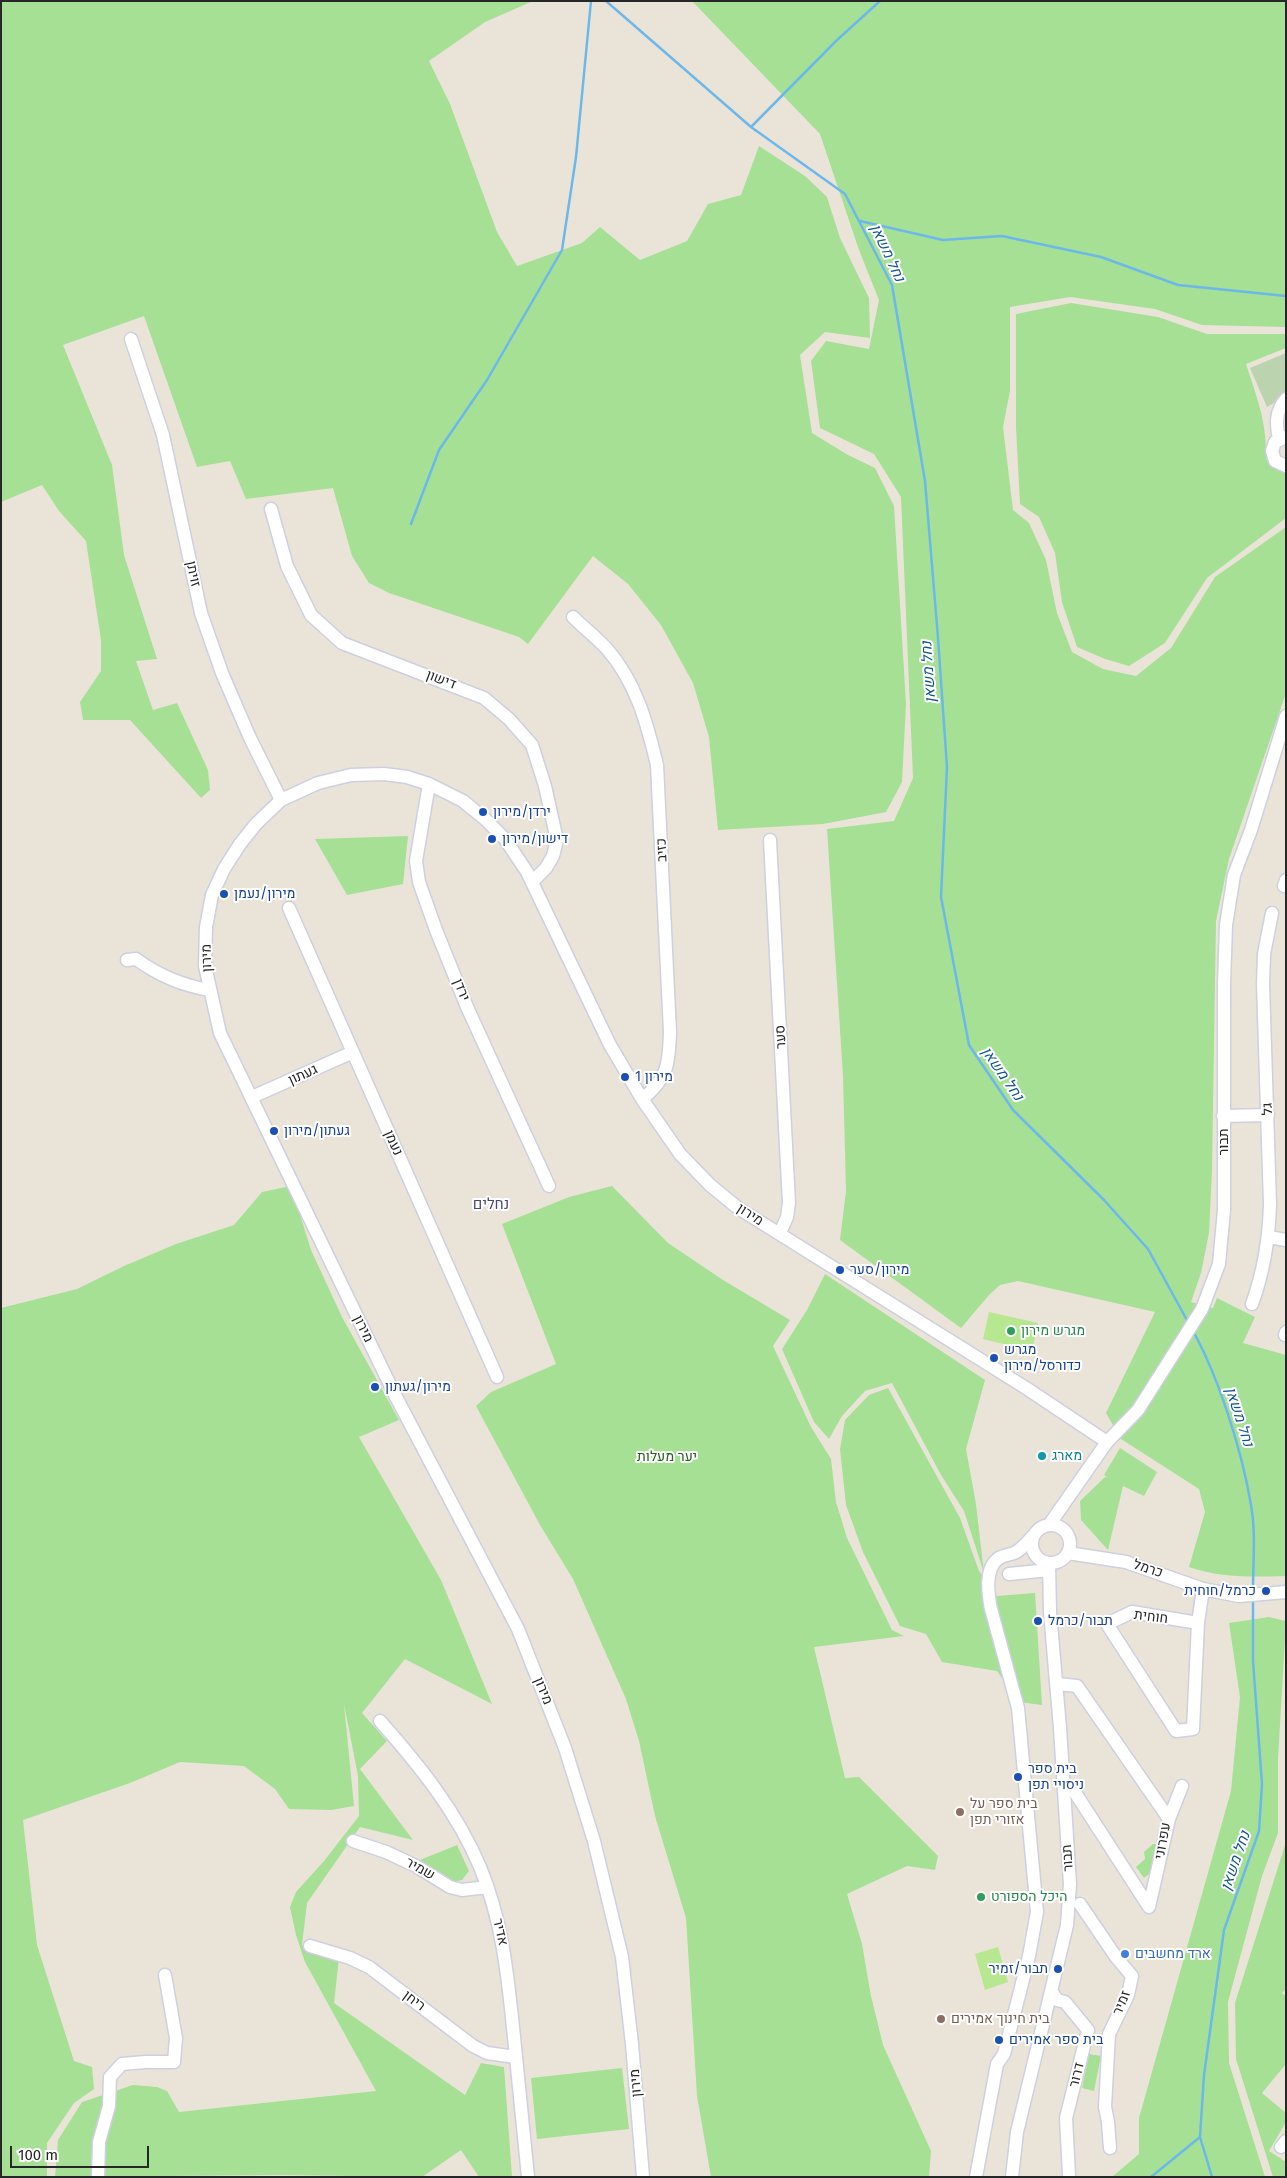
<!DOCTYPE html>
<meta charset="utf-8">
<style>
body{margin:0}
#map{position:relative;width:1287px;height:2178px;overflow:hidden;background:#eae4d8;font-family:"Fira Sans",sans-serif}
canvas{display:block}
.frame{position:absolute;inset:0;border:2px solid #272727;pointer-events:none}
.scale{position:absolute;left:10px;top:2146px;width:139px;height:22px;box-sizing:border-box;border:2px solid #272727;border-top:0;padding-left:6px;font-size:15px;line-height:18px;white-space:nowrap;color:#272727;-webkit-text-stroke:4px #fff;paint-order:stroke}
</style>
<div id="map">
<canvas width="1287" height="2178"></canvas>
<div class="frame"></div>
<div class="scale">100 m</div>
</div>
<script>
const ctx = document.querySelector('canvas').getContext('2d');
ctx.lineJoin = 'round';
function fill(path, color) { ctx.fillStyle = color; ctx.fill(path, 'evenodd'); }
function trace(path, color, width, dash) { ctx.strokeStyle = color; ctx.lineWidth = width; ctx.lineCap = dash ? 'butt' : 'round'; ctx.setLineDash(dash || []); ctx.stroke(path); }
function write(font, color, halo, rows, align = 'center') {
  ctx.font = font + ' "Fira Sans",Heebo,sans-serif'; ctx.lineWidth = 4; ctx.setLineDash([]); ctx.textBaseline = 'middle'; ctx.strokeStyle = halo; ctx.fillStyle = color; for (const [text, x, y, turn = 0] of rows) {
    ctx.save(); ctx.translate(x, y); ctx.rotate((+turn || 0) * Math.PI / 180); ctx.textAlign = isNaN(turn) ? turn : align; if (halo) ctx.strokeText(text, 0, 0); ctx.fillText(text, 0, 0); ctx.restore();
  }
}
const green = new Path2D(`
 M 1,1 L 533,1 L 485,22 L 429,61 L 450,104 L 497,232 L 517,266 L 582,243 L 600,227 L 640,260 L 687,241 L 708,204 L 741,195 L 759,146 L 805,176 L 827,197 L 840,238 L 869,298 L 870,338 L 825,332 L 800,355 L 812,433 L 848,455 L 875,468 L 894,506 L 906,704 L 902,782 L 886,812 L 823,824 L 718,830 L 709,737 L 693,683 L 661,625 L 628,584 L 593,556 L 528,644 L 519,637 L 389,593 L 369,583 L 352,556 L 333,488 L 246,499 L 230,461 L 197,467 L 144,316 L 63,345 L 112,465 L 124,555 L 157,659 L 136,661 L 153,710 L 177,703 L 208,770 L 210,790 L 201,798 L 130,720 L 83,720 L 80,702 L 101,671 L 101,640 L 86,541 L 59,511 L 42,485 L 1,502 Z
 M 692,1 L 1286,1 L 1286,327 L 1202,325 L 1155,309 L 1070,297 L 1010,307 L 1010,391 L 1003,427 L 1013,510 L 1029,523 L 1046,560 L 1057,613 L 1072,652 L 1103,669 L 1136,676 L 1171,648 L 1215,577 L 1286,527 L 1286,693 L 1229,859 L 1216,921 L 1212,1170 L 1209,1233 L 1201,1273 L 1191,1302 L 1213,1308 L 1217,1298 L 1255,1317 L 1243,1343 L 1286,1355 L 1286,1576 C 1252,1577 1221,1578 1189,1567 L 1205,1512 L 1199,1489 L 1121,1439 L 1106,1413 L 1155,1312 L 1018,1281 L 1000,1285 L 989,1295 L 961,1328 L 840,1240 L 846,1191 L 843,1076 L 827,829 L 894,821 L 913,778 L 901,497 L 874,454 L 820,428 L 811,361 L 826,341 L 869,349 L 879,300 L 859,250 L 820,134 Z
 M 1071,303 L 1158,317 L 1207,334 L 1286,334 L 1286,348 L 1246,364 C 1257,398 1267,422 1266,459 L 1280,471 L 1286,470 L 1286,518 L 1207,578 L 1165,643 L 1129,666 L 1105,659 L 1077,647 L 1062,602 L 1055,553 L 1039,517 L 1020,504 L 1016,428 L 1016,314 Z
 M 408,836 L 403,884 L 347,895 L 315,839 Z
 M 291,1186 L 311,1250 L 342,1317 L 399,1420 L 359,1437 L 441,1580 L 492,1704 L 405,1659 L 362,1713 L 387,1741 L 360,1769 L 413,1840 L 360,1827 L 307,1903 L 302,1945 L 339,1958 L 334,2003 L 465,2095 L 481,2063 L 504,2067 L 512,2177 L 479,2177 L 461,2150 L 422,2177 L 281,2175 L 55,2177 L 58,2140 L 82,2102 L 133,2085 L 157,2087 L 167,2091 L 179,2112 L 376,2091 L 305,1962 L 296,1935 L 290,1907 L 296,1892 L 324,1861 L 359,1816 L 358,1776 L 344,1704 L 354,1806 L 331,1810 L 289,1809 L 275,1789 L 244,1766 L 180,1762 L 130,1783 L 23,1820 L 37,1945 L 74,2061 L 92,2067 L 94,2089 L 74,2103 L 47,2143 L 47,2177 L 1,2177 L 1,1308 L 77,1289 L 124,1266 L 176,1244 L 234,1225 L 262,1192 Z
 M 612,1186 L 668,1243 L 723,1280 L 790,1320 L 773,1346 L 811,1427 L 831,1459 L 836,1502 L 847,1538 L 892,1630 L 904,1636 L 814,1647 L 845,1778 L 859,1777 L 938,1856 L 935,1870 L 907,1866 L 847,1894 L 862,1944 L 871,1996 L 883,2045 L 931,2151 L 929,2177 L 711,2177 L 697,2096 L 686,1918 L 655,1816 L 639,1741 L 626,1699 L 573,1579 L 540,1525 L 476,1406 L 491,1392 L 556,1364 L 502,1224 L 569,1197 Z
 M 825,1274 L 985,1380 L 966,1449 L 976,1504 L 984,1573 L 964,1511 L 941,1475 L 892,1383 L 865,1391 L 842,1416 L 829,1439 L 814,1422 L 782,1349 L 807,1310 Z
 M 888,1388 L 960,1518 L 979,1571 L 997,1596 L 1035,1593 L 1042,1705 L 1019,1702 L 997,1671 L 942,1662 L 926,1634 L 900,1626 L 863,1552 L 846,1505 L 840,1449 L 845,1420 L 869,1395 Z
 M 1120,1448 L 1157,1472 L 1144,1496 L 1123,1486 L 1108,1550 L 1081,1520 L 1080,1501 L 1105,1477 L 1108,1478 L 1104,1475 Z
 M 1269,1617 L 1286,1621 L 1278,1759 L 1278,1833 L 1262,1876 L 1228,2002 L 1229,2063 L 1265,2177 L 1112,2177 L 1139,2154 L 1139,2118 L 1231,1791 L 1240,1697 L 1229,1623 Z
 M 1286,1842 L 1286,1989 L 1282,1993 L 1286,1996 L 1286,2064 L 1262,2093 L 1286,2113 L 1286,2122 L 1269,2151 L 1286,2162 L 1286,2177 L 1273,2177 L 1236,2059 L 1235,2003 Z
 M 1153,1844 L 1160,1844 L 1159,1866 L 1144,1878 L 1136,1867 L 1145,1859 L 1144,1852 Z
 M 457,1845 L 469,1871 L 462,1880 L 452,1882 L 421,1863 L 420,1860 Z
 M 1089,2054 L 1101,2056 L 1094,2091 L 1082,2088 Z
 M 622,2068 L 629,2129 L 537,2139 L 531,2078 Z`);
const cemetery = new Path2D(`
 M 1286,353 L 1286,396 L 1267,407 L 1250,368 Z`);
const pitch = new Path2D(`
 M 989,1312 L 1038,1323 L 1032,1351 L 983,1339 Z
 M 998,1947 L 1008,1982 L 985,1990 L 975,1954 Z`);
const stream = new Path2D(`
 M 606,1 L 751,127 L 845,194 L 892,285 L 925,481 L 938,638 L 947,767 L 941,897 L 969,1045 L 1013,1110 L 1104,1200 L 1148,1249 L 1188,1322
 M 751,127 L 836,41 L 880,1
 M 860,221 L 943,240 L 1002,236 L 1101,257 L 1178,285 L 1286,296
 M 411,524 L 439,450 L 487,380 L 562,250 L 576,157 L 591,1
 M 1193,1331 C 1219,1378 1242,1451 1251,1505 C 1256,1533 1253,1562 1253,1590
 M 1151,2177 L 1200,2137
 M 1212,2177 L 1200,2137 L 1204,2075 L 1224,1930 L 1259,1831 L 1262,1784 L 1253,1661 L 1253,1598`);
const minor = new Path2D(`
 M 131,339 L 163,435 L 201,613 L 222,673 L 250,738 L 281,800
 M 1286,437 L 1275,442 L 1272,451 L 1275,461 L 1286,466
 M 1279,439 C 1276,424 1275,411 1286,399
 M 271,509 L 287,566 L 311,615 L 342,643 L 484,698 L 509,719 L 532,745 L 545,786 L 557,840 L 553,856 L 546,868 L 532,882
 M 573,617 C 584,628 597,638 607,649 C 636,682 647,723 657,765 L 670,1032 C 669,1063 668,1079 642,1099
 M 429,784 L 416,861 L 419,882 L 436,930 L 467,1007 L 549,1186
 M 770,840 L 789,1203 L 787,1217 L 780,1233
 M 1284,886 L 1286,880
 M 289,908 L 497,1377
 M 127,960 L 136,959 C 158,975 184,986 210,990
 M 252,1097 L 353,1052
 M 1223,1116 L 1268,1115
 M 1269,1237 L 1286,1240
 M 1252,1304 C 1264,1271 1269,1239 1270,1204 L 1263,984 L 1264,954 L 1272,913
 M 1285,1335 L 1286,1332
 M 1049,1525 L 1107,1442 L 1138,1410 L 1202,1309 L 1219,1264 L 1224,1210 L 1224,984 L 1226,925 L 1234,875 L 1251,830 L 1286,716
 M1032 1544a19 19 0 1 1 38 0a19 19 0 1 1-38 0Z
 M 1068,1553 L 1126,1562 L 1203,1589 L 1239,1596 L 1286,1592
 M 1009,1574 L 1049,1570
 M 1198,1623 L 1132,1612 L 1107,1624 L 1176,1731 L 1193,1729 L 1198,1623 L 1203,1589
 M 1057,1684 L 1077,1686 L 1169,1819 L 1149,1907 L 1076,1794
 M 380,1721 C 419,1765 457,1812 480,1867 C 503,1922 508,1979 514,2037 C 519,2084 523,2130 528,2177
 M 1169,1819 L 1182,1786
 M 353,1841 L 386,1852 L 416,1866 L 450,1887 L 462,1890 L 487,1887
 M 1080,1904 L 1116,1957 L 1132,1976 L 1128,1995 L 1109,2034 L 1105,2107 L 1108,2122 L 1110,2148
 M 310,1946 L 350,1958 L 369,1967 L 473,2046 L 487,2053 L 516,2057
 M 1052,1992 L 1057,2000 L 1065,2002 L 1088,2030 L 1066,2118 L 1069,2175
 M 1281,2147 L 1286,2141
 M 98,2177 L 99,2142 L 109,2106 L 110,2077 L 122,2064 L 145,2062 L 174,2062 L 176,2038 L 165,1975
 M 643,2177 L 632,2044 L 622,1957 L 594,1841 L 565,1748 L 518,1629 L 395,1395 L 220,1033 L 205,966 L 206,927 L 212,895 L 224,869 L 240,844 L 256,824 L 281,800 L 318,783 L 351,775 L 384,774 L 407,777 L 429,784 L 463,801 L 485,819 L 505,839 L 527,872 L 610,1045 L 642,1099 L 680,1154 L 710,1185 L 738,1208 L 1026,1388 L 1107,1442
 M 976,2177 L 997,2064 L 1004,2054 L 1029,1956 L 1037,1912 L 1018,1708 L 991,1609 C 988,1594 984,1568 999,1558 C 1004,1555 1009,1555 1014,1553 C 1022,1550 1028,1541 1034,1535
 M 1012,2177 L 1017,2132 L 1067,1925 L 1070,1884 L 1060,1728 L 1050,1612 L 1049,1563`);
const markers = [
 [483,812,5,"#1a4fb4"],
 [492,839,5,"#1a4fb4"],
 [224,894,5,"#1a4fb4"],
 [625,1077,5,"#1a4fb4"],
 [274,1131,5,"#1a4fb4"],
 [840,1270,5,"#1a4fb4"],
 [1011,1331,5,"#2e9e5b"],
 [994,1358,5,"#1a4fb4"],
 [375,1387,5,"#1a4fb4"],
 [1042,1456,5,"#0f9aa8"],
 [1266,1591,5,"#1a4fb4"],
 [1038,1621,5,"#1a4fb4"],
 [1018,1777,5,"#1a4fb4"],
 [960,1812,5,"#8d6e63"],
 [981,1897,5,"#2e9e5b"],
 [1125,1954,5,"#3f7fe0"],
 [1058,1969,5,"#1a4fb4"],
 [941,2019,5,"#8d6e63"],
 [999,2040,5,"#1a4fb4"]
];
const streetNames = [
 ["זויתן",193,574,78],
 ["דישון",441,680,21],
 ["כזיב",662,850,-93],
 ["מירון",207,958,-92],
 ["ירדן",461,990,68],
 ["סער",781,1037,-93],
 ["געתון",303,1075,-24],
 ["גל",1268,1109,-92],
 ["תבור",1224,1142,-90],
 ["נעמן",393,1143,66],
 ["מירון",750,1215,33],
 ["מירון",363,1329,64],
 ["כרמל",1148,1569,18],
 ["חוחית",1151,1617,7],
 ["מירון",543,1691,68],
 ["עפרוני",1163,1841,-80],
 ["תבור",1068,1858,-94],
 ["שמיר",420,1869,29],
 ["אדיר",500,1932,78],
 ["ריחן",414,2001,37],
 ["זמיר",1122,2003,-67],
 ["דרור",1077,2075,-76],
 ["מירון",636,2083,-95]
];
const transitNames = [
 ["ירדן/מירון",493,812],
 ["דישון/מירון",502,839],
 ["מירון/נעמן",234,894],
 ["מירון 1",635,1077],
 ["געתון/מירון",284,1131],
 ["מירון/סער",850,1270],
 ["מגרש",1004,1350],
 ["כדורסל/מירון",1004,1366],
 ["מירון/געתון",385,1387],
 ["כרמל/חוחית",1256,1591,"right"],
 ["תבור/כרמל",1048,1621],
 ["בית ספר",1028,1769],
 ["ניסויי תפן",1028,1785],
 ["תבור/זמיר",1048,1969,"right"],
 ["בית ספר אמירים",1009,2040]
];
const leisureNames = [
 ["מגרש מירון",1021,1331],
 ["היכל הספורט",991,1897]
];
const cultureNames = [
 ["מארג",1052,1456]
];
const parkNames = [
 ["יער מעלות",667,1457]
];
const educationNames = [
 ["בית ספר על",970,1804],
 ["אזורי תפן",970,1820],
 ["בית חינוך אמירים",951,2019]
];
const shopNames = [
 ["ארד מחשבים",1135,1954]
];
const waterNames = [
 ["נחל משאן",887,253,65],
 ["נחל משאן",929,672,-94],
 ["נחל משאן",1002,1074,55],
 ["נחל משאן",1239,1417,72],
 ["נחל משאן",1236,1861,-71]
];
const neighbourhoodNames = [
 ["נחלים",491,1205]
];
fill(green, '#a5e095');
fill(cemetery, '#bcd3b0');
fill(pitch, '#b7e790');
trace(stream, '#6cb8eb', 2.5);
trace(minor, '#cecfe0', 15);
trace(minor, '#fff', 12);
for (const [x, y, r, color] of markers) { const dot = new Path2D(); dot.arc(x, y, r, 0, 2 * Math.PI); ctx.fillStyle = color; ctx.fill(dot); trace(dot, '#fff', 2); }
write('14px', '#272727', '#fff', streetNames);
write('14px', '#164399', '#fff', transitNames, 'left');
write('14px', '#27864d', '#fff', leisureNames, 'left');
write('14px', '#0d838f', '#fff', cultureNames, 'left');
write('14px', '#20601a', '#fff', parkNames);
write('14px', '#785e54', '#fff', educationNames, 'left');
write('14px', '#366cbe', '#fff', shopNames, 'left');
write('italic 15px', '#105492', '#fff', waterNames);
write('15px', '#494b76', '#fff', neighbourhoodNames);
</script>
